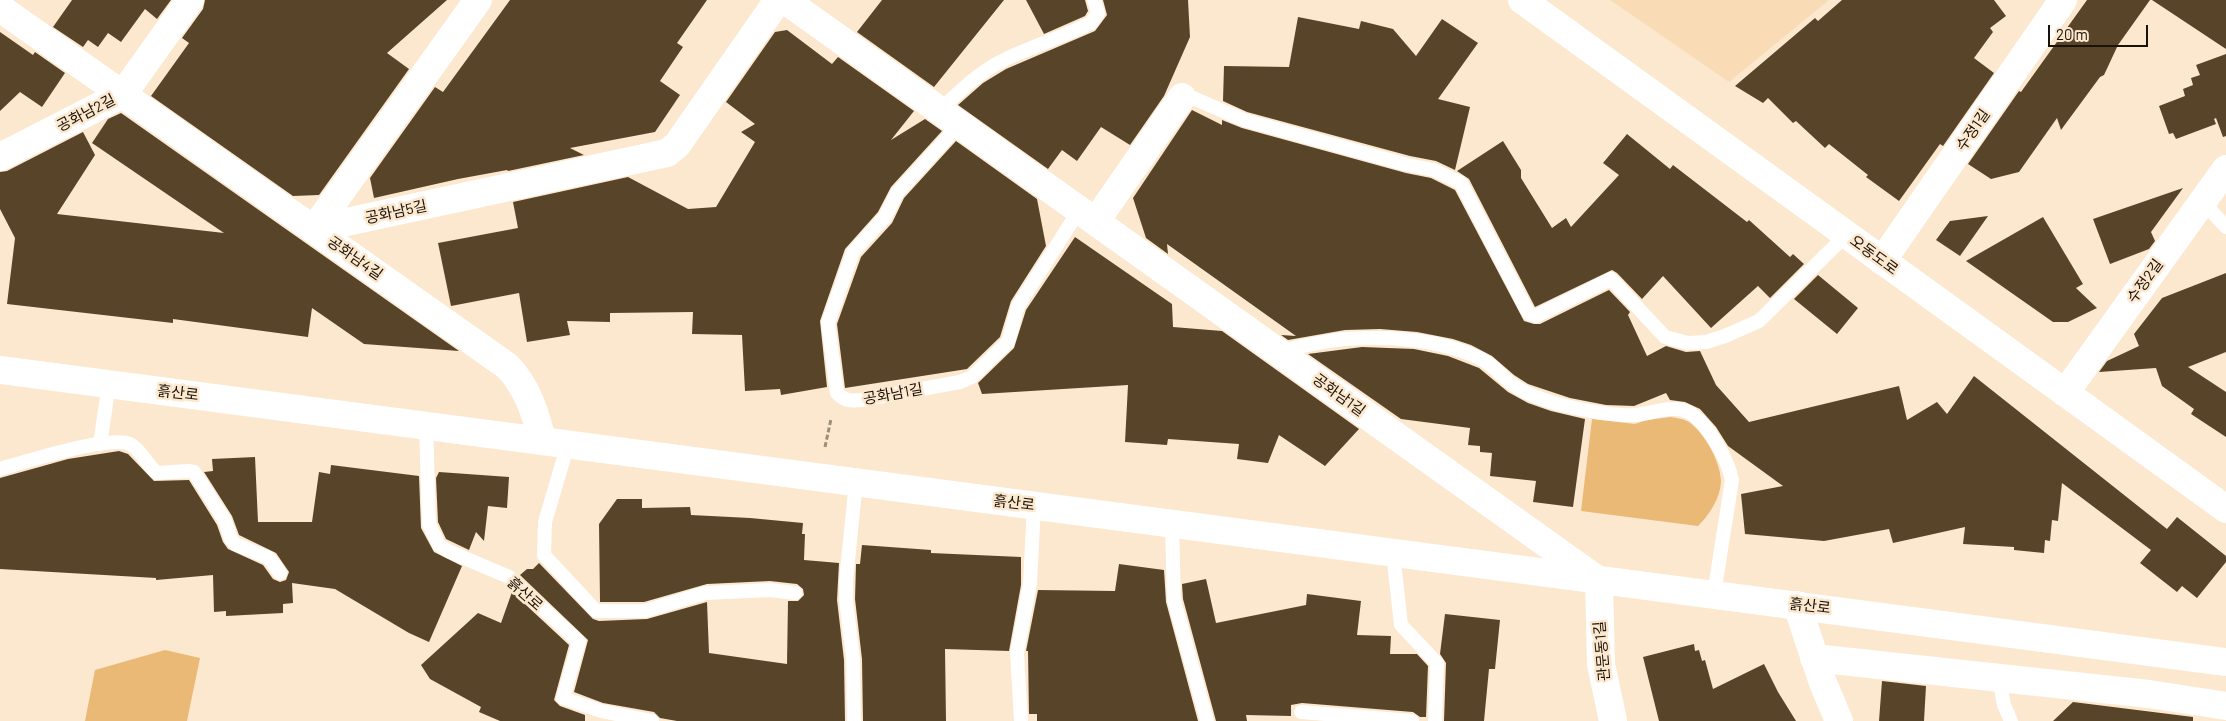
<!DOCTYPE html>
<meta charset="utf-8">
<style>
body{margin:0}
#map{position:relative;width:2226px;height:721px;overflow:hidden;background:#fce8cf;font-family:Barlow,sans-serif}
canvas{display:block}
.scale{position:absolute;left:2048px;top:25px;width:100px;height:22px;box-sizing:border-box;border:2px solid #1a1107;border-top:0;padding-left:6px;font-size:15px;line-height:18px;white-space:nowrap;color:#1a1107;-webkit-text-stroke:4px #fce8cf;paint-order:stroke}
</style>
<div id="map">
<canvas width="2226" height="721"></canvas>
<div class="scale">20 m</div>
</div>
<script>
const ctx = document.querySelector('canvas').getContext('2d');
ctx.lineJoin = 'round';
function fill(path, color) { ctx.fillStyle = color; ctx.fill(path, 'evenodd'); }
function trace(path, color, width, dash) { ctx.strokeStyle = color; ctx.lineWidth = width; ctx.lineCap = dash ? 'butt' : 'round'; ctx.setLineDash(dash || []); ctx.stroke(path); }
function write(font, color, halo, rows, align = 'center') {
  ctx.font = font + ' Barlow,"Noto Sans KR",sans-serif'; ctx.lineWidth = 5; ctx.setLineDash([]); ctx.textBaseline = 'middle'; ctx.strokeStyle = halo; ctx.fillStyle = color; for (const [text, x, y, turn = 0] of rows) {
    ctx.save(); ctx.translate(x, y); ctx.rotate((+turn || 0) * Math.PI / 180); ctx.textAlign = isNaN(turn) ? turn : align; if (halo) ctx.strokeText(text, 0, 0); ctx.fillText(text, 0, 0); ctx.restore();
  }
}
const built = new Path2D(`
 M 1610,0 L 1829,0 L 1729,82 Z`);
const green = new Path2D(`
 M 1671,417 C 1676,418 1684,419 1689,422 C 1705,434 1721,462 1721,482 C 1720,499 1709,515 1698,526 L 1581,511 L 1592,419 L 1635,424 L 1647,420 Z
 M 165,650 L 200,658 L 187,721 L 85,721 L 95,670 Z`);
const building = new Path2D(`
 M 72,0 L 171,0 L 157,19 L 145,9 L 121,42 L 108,33 L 98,47 L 88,40 L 83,47 L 53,27 Z
 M 205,0 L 447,0 L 387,53 L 409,69 L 319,195 L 293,196 L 151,96 L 189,43 L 182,38 L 203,9 Z
 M 510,0 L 707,0 L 677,43 L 683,47 L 660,81 L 680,95 L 655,132 L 570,148 L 584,155 L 508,171 L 507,170 L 458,179 L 374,198 L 370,178 L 435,87 L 443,92 Z
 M 882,0 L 1004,0 L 934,87 L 857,32 Z
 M 1026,0 L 1085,0 L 1088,11 L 1085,16 L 1044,34 Z
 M 1103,0 L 1188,0 L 1190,37 L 1164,96 L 1130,145 L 1101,127 L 1077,161 L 1062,150 L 1048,169 L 958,105 L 983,83 L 1006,69 L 1095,31 L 1107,15 Z
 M 1842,0 L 1994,0 L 2006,16 L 1990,28 L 1993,32 L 1974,58 L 1994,73 L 1943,146 L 1940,144 L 1899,201 L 1866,177 L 1868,175 L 1829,144 L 1825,148 L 1796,121 L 1793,123 L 1768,98 L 1763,103 L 1735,86 L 1815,18 L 1818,21 Z
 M 2087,0 L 2150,0 L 2118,45 L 2104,75 L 2100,77 L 2061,130 L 2057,118 L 2019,172 L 1991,179 L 1968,164 L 2019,91 L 2021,92 Z
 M 2152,0 L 2226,0 L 2226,49 Z
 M 1298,17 L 1359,29 L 1361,21 L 1393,29 L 1416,56 L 1442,19 L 1478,43 L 1438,99 L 1470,107 L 1455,170 L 1436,161 L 1410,156 L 1247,112 L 1223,101 L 1224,66 L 1289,67 Z
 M 787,30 L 832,64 L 838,57 L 914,111 L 891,140 L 925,119 L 942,131 L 891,187 L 878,212 L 845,249 L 820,321 L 827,387 L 781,395 L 780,389 L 745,391 L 742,335 L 692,334 L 693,312 L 610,313 L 610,322 L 567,321 L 570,335 L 527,342 L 519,293 L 451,306 L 438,243 L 518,228 L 513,202 L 628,177 L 688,209 L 716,207 L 755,142 L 741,132 L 755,124 L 726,102 L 775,32 Z
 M 0,32 L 33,55 L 35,52 L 65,73 L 42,107 L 20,92 L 0,111 Z
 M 2226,54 L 2226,136 L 2223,137 L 2216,118 L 2214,119 L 2216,124 L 2176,139 L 2173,133 L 2169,134 L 2159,106 L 2185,96 L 2183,89 L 2193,85 L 2191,78 L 2200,75 L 2196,65 Z
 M 1192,110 L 1222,125 L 1222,120 L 1242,128 L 1406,173 L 1431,178 L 1455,190 L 1524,321 L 1534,324 L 1540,324 L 1609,290 L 1630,312 L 1628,315 L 1647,356 L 1666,346 L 1686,352 L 1700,351 L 1716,385 L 1749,422 L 1899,386 L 1907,420 L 1937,402 L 1947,414 L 1974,376 L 2167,529 L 2177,517 L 2226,556 L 2226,562 L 2197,598 L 2182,586 L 2177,592 L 2140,563 L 2151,550 L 2062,483 L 2058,521 L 2052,520 L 2050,541 L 2045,540 L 2044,553 L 2014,550 L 2014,547 L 1963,544 L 1965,527 L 1893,543 L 1889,529 L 1824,541 L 1745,534 L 1741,494 L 1783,486 L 1728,446 L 1716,427 L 1700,409 L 1685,402 L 1670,400 L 1666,393 L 1634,406 L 1606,405 L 1570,398 L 1528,384 L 1514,375 L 1492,356 L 1471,345 L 1453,339 L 1417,332 L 1380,329 L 1345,330 L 1288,340 L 1281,335 L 1296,336 L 1167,244 L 1168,254 L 1146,238 L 1133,198 Z
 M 121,113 L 459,351 L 364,344 L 312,308 L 308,337 L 173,319 L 173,323 L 7,304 L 15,238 L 0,209 L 0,172 L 7,171 L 83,132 L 95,155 L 57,214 L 224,233 L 92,143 L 108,119 Z
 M 1627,134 L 1670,169 L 1673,165 L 1747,222 L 1749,220 L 1790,257 L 1793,254 L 1804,264 L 1770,298 L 1758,286 L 1711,328 L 1663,276 L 1642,299 L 1617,273 L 1612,270 L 1535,307 L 1469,179 L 1457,171 L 1503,141 L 1521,170 L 1521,178 L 1552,228 L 1566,218 L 1571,227 L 1619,175 L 1603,163 Z
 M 956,141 L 1037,199 L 1046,246 L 1011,301 L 1000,337 L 967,369 L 845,388 L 837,324 L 861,257 L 892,223 L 904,198 Z
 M 2183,188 L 2151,232 L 2155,241 L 2149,249 L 2110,264 L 2093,219 Z
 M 1988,216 L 1960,256 L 1936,240 L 1950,221 Z
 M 2043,217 L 2083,284 L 2076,288 L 2097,308 L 2068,322 L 2053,322 L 1966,261 Z
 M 1075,237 L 1172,304 L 1173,327 L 1222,331 L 1359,429 L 1325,466 L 1279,435 L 1268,463 L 1237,459 L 1239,444 L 1168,439 L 1167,445 L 1125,442 L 1128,385 L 982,394 L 978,383 L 1014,348 L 1026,310 Z
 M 2226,273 L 2226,352 L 2188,367 L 2226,392 L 2226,437 L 2191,414 L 2194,409 L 2162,386 L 2156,368 L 2099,372 L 2107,361 L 2139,346 L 2134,334 L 2162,298 Z
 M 1818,275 L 1858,308 L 1837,334 L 1794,299 Z
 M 1362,347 L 1414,349 L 1448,356 L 1479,368 L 1508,392 L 1528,403 L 1551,411 L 1585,419 L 1573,507 L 1533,502 L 1536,481 L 1490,476 L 1492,453 L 1480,452 L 1480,446 L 1468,445 L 1470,428 L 1401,419 L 1308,354 Z
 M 119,451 L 128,454 L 154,481 L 189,480 L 217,525 L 223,542 L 228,549 L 263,565 L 273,579 L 280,582 L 286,580 L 289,572 L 276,553 L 239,535 L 232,516 L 204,472 L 213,471 L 212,459 L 255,457 L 258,522 L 312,522 L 319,472 L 330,474 L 331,465 L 419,476 L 421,528 L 434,552 L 462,566 L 429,642 L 409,633 L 335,589 L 292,583 L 293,603 L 283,604 L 283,613 L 226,616 L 226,611 L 214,612 L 213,575 L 156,580 L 156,578 L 0,569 L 0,478 L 68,459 Z
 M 439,472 L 509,477 L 507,508 L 488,506 L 484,541 L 476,532 L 469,550 L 446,539 L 438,522 L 436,478 Z
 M 617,499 L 642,499 L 642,508 L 690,507 L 691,515 L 750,518 L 803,523 L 802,534 L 805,534 L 804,560 L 839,563 L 837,600 L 844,660 L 845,721 L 677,721 L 660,718 L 654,712 L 603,703 L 574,692 L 588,640 L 520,575 L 527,569 L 533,569 L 539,563 L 593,619 L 599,621 L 647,619 L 707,602 L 709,653 L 787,664 L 788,601 L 798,601 L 804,595 L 803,589 L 797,584 L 770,581 L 707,584 L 644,602 L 600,602 L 599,524 Z
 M 862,545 L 931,550 L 931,553 L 1021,557 L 1021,585 L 1009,651 L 945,649 L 946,721 L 863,721 L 862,659 L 855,599 L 856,564 L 860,564 Z
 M 1119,564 L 1164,570 L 1166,602 L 1198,721 L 1037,721 L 1037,714 L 1029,714 L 1028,651 L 1026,651 L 1038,590 L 1115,591 Z
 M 1206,579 L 1216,623 L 1306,605 L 1307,594 L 1361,601 L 1357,635 L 1391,636 L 1390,654 L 1417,654 L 1428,666 L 1426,717 L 1420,717 L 1413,712 L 1302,703 L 1291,705 L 1291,716 L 1246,715 L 1247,721 L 1216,721 L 1183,599 L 1182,584 Z
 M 512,592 L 569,645 L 554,700 L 560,706 L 585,715 L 585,721 L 500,721 L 479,712 L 481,707 L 430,679 L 421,665 L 478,613 L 501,623 Z
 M 1445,614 L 1500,620 L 1495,669 L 1489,669 L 1484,721 L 1444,721 L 1446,663 L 1440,654 Z
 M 1694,644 L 1695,651 L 1699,650 L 1702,661 L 1705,660 L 1713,689 L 1764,664 L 1778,692 L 1796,721 L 1659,721 L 1643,657 Z
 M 1882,681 L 1926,686 L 1924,721 L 1879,721 Z
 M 2073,702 L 2193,717 L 2193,721 L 2053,721 Z`);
const path = new Path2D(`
 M 825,447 L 831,419`);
const lane = new Path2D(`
 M 1182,97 L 1193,98 L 1244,120 L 1408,165 L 1434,170 L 1461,183 L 1529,314 L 1536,316 L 1611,279 L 1665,337 L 1688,343 L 1706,342 L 1725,336 L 1759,321 L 1846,235
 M 940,110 C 960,91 979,72 1004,60 C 1033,46 1063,37 1091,23 L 1098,13 L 1094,0
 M 960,124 L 897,193 L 885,217 L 853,252 L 828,323 L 837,393 C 845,401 850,401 861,400 L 960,382 L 972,377 L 1008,342 L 1018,306 L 1080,209
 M 2202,201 L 2226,227
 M 1278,351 C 1300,347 1323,341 1345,339 C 1389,336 1443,339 1483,360 C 1496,367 1505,381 1518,388 C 1535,398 1556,404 1575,408 C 1594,412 1616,416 1635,415 C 1651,414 1673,404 1688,412 C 1707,421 1728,460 1732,480 L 1714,594
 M 426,425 L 429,524 L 439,545 L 448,551 L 509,577 L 579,642 L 563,698 L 601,711 L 652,721
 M 100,444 L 109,384
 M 568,444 L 545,522 L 544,555 L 596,611 L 645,611 L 705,593 L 770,590 L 795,593
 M 0,469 C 24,462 109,435 130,444 C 141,450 147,465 157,473 L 188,471 L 194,472 L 225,521 L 231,539 L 235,544 L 269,558 L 280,573
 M 1172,524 L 1174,600 L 1207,721
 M 1393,553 L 1401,625 L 1437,663 L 1435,721
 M 1999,678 L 2004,705 L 2011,721
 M 1301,712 L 1412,721
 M 854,721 L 853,659 L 846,600 L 846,580 L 856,482
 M 1021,721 L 1017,653 L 1030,583 L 1034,506`);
const street = new Path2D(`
 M 785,0 L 1599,581 L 1601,664 L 1613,721
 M 1522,0 L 2226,509
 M 0,8 L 507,366 C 527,386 536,414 542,441
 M 0,157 L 123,94 L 190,0
 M 1096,221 L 1182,97
 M 314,229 L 667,153 L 677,145 L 778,0
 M 314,229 L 478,0
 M 1882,261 L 2063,0
 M 2065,393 L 2226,169
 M 1797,605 L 1823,683 L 1839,721
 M 1814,658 L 2149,694 L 2226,706`);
const secondary = new Path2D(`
 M 0,370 L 2226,662`);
const streetNames = [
 ["공화남2길",86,113,-27],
 ["수정1길",1973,130,-55],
 ["공화남5길",396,212,-12],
 ["오동도로",1874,255,36],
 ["공화남4길",355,258,35],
 ["수정2길",2145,281,-54],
 ["흙산로",178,393,7],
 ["공화남1길",893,394,-10],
 ["공화남1길",1339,395,36],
 ["흙산로",1014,503,7],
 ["흙산로",525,594,42],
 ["흙산로",1810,606,7],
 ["관문동1길",1602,651,-95]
];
fill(built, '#f9dcb6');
fill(green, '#eab976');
fill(building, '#584429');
trace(path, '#9d8e7b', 3, [5, 2.5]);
trace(lane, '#fff', 14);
trace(street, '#fff', 28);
trace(secondary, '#fff', 28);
write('15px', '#1a1107', '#fce8cf', streetNames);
</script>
